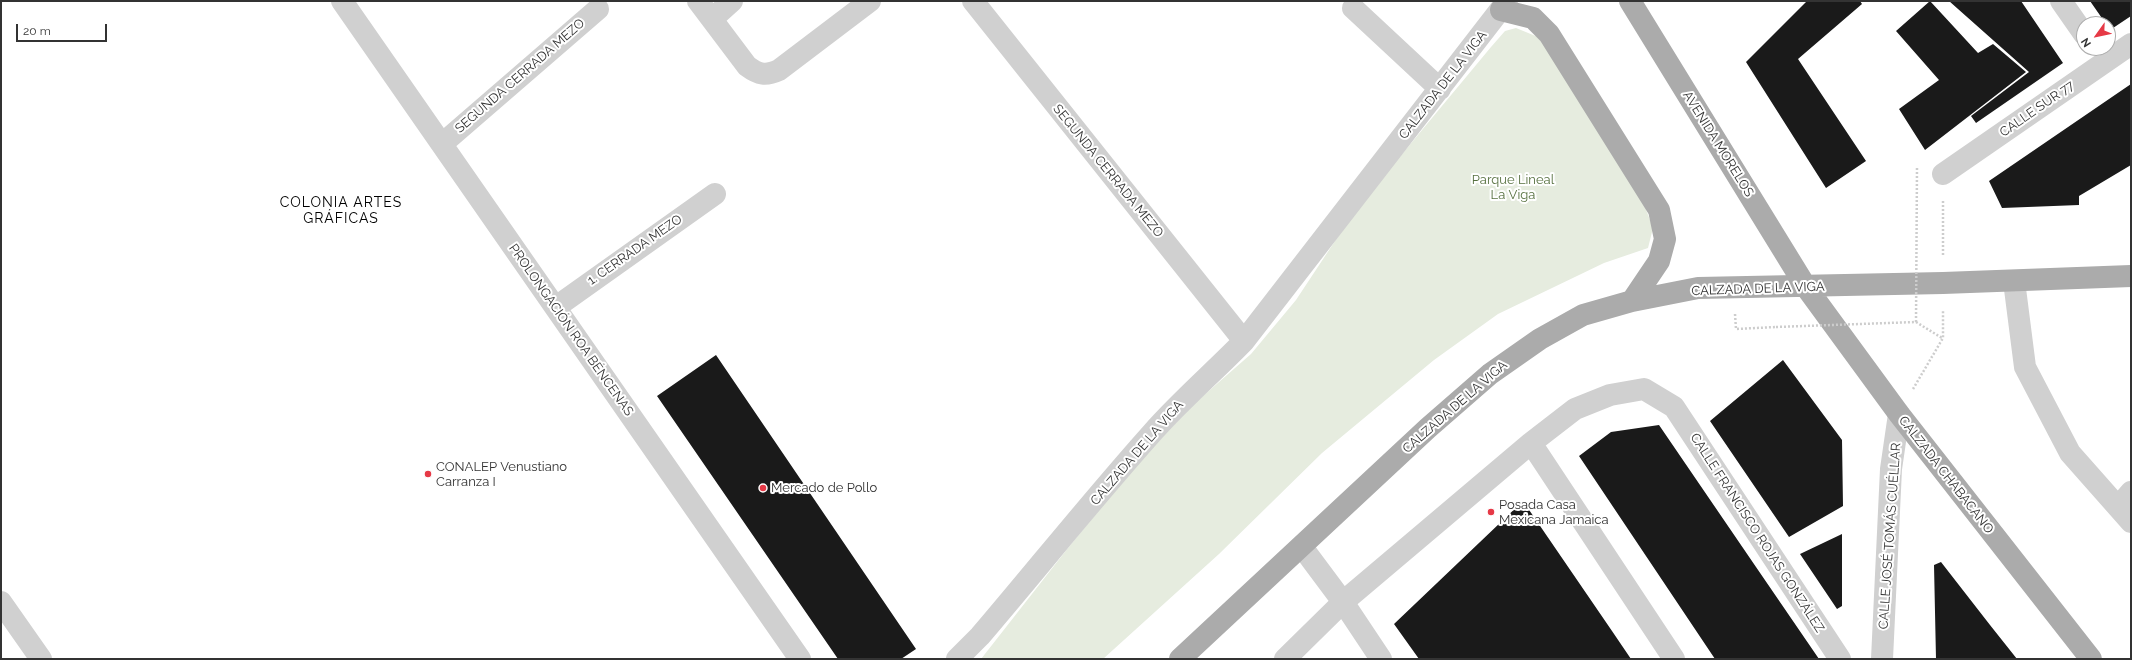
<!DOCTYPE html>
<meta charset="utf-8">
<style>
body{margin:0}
#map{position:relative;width:2132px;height:660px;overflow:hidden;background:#fff;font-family:Raleway,sans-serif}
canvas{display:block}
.frame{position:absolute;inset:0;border:2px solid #333;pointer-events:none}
.north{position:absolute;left:2076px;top:16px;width:40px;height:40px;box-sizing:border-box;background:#fff;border:1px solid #adadad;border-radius:50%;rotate:237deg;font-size:11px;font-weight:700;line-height:16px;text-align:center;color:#333}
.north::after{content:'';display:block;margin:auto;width:14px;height:18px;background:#e63946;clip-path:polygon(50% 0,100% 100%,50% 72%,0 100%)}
.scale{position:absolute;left:16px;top:24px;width:91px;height:18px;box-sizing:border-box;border:2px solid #333;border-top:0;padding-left:5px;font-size:12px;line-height:14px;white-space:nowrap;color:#333;-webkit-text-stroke:3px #fff;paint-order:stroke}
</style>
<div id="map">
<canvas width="2132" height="660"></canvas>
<div class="frame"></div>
<div class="north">N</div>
<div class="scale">20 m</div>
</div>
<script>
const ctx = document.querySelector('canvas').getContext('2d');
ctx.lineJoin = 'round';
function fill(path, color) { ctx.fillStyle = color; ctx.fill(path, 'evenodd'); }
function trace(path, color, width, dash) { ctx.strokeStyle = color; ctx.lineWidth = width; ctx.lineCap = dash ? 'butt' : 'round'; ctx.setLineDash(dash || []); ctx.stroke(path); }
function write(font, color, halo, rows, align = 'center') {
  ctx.font = font + ' Raleway,sans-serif'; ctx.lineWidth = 4; ctx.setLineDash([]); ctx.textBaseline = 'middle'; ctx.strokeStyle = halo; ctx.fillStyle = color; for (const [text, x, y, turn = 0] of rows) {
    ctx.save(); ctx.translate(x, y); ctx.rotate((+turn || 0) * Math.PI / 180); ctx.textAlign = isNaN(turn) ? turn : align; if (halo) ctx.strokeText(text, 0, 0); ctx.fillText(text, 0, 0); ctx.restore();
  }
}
const green = new Path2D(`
 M 1516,28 L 1538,37 L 1583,99 L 1636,183 L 1653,228 L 1648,248 L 1604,263 L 1498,314 L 1434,360 L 1322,453 L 1219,554 L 1103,659 L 981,659 L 1068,548 L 1136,465 L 1195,403 L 1251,354 L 1296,300 L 1335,241 L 1378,183 L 1491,47 L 1505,31 Z`);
const building = new Path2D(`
 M 1807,1 L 1860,1 L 1862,4 L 1798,59 L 1866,161 L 1826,188 L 1746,62 Z
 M 1930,1 L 1978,53 L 1993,44 L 2026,72 L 1925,150 L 1899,109 L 1939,80 L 1896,31 Z
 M 1949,1 L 2021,1 L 2063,63 L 1976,123 L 1971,116 L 2029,72 Z
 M 2090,1 L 2131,1 L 2131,16 L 2110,30 L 2108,24 L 2106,24 Z
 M 2131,84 L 2131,165 L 2079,196 L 2079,205 L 2002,208 L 1989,181 Z
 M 716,355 L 916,649 L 901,659 L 838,659 L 657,396 Z
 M 1783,360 L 1842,440 L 1843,506 L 1789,537 L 1710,421 Z
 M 1659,425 L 1756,567 L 1819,659 L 1715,659 L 1579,456 L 1611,432 Z
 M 1523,501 L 1612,631 L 1631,659 L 1419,659 L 1394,624 Z
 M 1842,534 L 1842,606 L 1837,609 L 1800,554 Z
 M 1941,562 L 1990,625 L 2017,659 L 1936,659 L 1934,565 Z`);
const path = new Path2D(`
 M 1943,255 L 1943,200
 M 1735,314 L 1736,329 L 1776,327
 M 1916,322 L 1942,338
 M 1913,389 L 1943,338 L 1943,310`);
const minor = new Path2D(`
 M 342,1 L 800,659
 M 698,1 L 747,66 C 759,75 766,76 779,70 L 870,1
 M 973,1 L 1244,341
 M 2061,1 L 2084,34
 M 1353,8 L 1440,89
 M 712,19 L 732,1
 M 442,144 L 598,9
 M 1943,174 L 2131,44
 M 2014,281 L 2025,367 L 2070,453 L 2131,522
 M 556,307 L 715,194
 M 1531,443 L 1674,659
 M 2118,507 L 2131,492
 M 1302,547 L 1343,602 L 1381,659
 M 1,602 L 41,659
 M 957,659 L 980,636 C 1038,568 1093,499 1152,433 C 1181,400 1214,372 1244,341 L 1507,1
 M 1285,659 L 1343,602 L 1531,443 L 1575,409 L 1610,395 L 1644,389 L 1674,407 L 1840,659
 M 1882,659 L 1891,469 L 1899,414`);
const major = new Path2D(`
 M 1630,1 L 1806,287 L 1899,414 L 2091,659
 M 1501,10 L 1533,18 L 1549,34 L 1659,210 L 1665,239 L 1659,261 L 1632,301
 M 1180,659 L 1428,428 L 1490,374 L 1540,339 L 1583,315 L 1632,301 L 1698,288 L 1943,283 L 2131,276`);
const pathBridge = new Path2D(`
 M 1776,327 L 1916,322 L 1917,167`);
const markers = [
 [428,474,4,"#e63946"],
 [763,488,4,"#e63946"],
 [1491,512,4,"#e63946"]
];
const streetNames = [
 ["SEGUNDA CERRADA MEZO",520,76,-41],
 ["CALZADA DE LA VIGA",1443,85,-52],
 ["CALLE SUR 77",2037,109,-35],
 ["AVENIDA MORELOS",1718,144,58],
 ["SEGUNDA CERRADA MEZO",1108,171,51],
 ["1. CERRADA MEZO",635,250,-35],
 ["CALZADA DE LA VIGA",1758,289,-2],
 ["PROLONGACIÓN ROA BÉNCENAS",571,330,55],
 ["CALZADA DE LA VIGA",1455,407,-41],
 ["CALZADA DE LA VIGA",1137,453,-49],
 ["CALZADA CHABACANO",1946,475,52],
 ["CALLE FRANCISCO ROJAS GONZÁLEZ",1757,533,57],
 ["CALLE JOSÉ TOMÁS CUÉLLAR",1890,536,-86]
];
const parkNames = [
 ["Parque Lineal",1513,180],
 ["La Viga",1513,195]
];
const poiNames = [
 ["CONALEP Venustiano",436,467],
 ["Carranza I",436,482],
 ["Mercado de Pollo",771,488],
 ["Posada Casa",1499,505],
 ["Mexicana Jamaica",1499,520]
];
const neighbourhoodNames = [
 ["COLONIA ARTES",341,203],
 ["GRÁFICAS",341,219]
];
fill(green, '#e6ecdf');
fill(building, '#1a1a1a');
trace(path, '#cdcdcd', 2.5, [2, 2]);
trace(minor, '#d0d0d0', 22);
trace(major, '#ababab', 22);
trace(pathBridge, '#cdcdcd', 2.5, [2, 2]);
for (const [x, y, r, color] of markers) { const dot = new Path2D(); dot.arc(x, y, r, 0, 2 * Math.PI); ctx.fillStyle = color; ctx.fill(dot); trace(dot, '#fff', 1.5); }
write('13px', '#333', '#fff', streetNames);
write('13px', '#56703f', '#fff', parkNames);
write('13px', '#333', '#fff', poiNames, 'left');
ctx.letterSpacing = '1px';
write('14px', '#000', '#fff', neighbourhoodNames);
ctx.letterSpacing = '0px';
</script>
